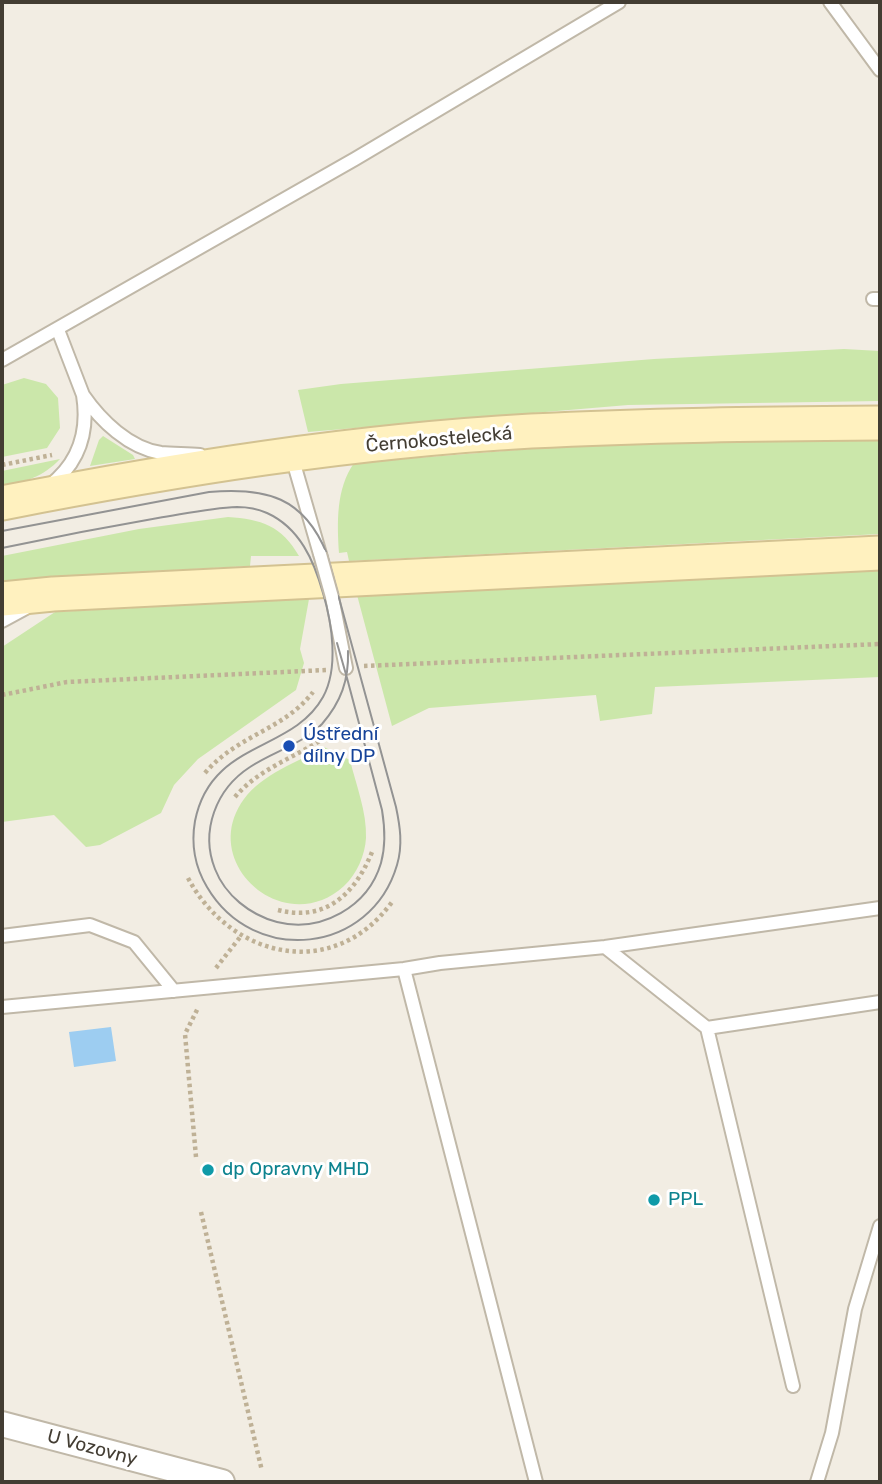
<!DOCTYPE html>
<meta charset="utf-8">
<style>
body{margin:0}
#map{position:relative;width:882px;height:1484px;overflow:hidden;background:#f2ede3;font-family:Rubik,sans-serif}
canvas{display:block}
.frame{position:absolute;inset:0;border:4px solid #433d33;pointer-events:none}
</style>
<div id="map">
<canvas width="882" height="1484"></canvas>
<div class="frame"></div>
</div>
<script>
const ctx = document.querySelector('canvas').getContext('2d');
ctx.lineJoin = 'round';
function fill(path, color) { ctx.fillStyle = color; ctx.fill(path, 'evenodd'); }
function trace(path, color, width, dash) { ctx.strokeStyle = color; ctx.lineWidth = width; ctx.lineCap = dash ? 'butt' : 'round'; ctx.setLineDash(dash || []); ctx.stroke(path); }
function write(font, color, halo, rows, align = 'center') {
  ctx.font = font + ' Rubik,sans-serif'; ctx.lineWidth = 6; ctx.setLineDash([]); ctx.textBaseline = 'middle'; ctx.strokeStyle = halo; ctx.fillStyle = color; for (const [text, x, y, turn = 0] of rows) {
    ctx.save(); ctx.translate(x, y); ctx.rotate((+turn || 0) * Math.PI / 180); ctx.textAlign = isNaN(turn) ? turn : align; if (halo) ctx.strokeText(text, 0, 0); ctx.fillText(text, 0, 0); ctx.restore();
  }
}
const green = new Path2D(`
 M 844,349 L 880,351 L 880,401 L 628,405 L 308,432 L 298,390 L 341,384 L 654,359 Z
 M 24,378 L 46,384 L 58,398 L 60,428 L 47,448 L 2,457 L 2,385 Z
 M 103,436 L 133,455 L 135,459 L 90,466 L 99,440 Z
 M 880,439 L 880,534 L 349,561 L 347,552 L 339,553 C 337,522 336,489 354,463 L 604,443 Z
 M 60,459 C 43,477 25,482 2,486 L 2,471 Z
 M 228,517 C 261,519 282,526 299,556 L 251,556 L 250,566 L 117,573 L 2,583 L 2,556 L 139,529 Z
 M 880,565 L 880,677 L 655,687 L 652,714 L 600,721 L 596,695 L 429,708 L 392,726 L 357,595 Z
 M 309,599 L 300,649 L 304,663 L 296,690 L 198,759 L 174,785 L 161,813 L 100,845 L 86,847 L 54,815 L 2,822 L 2,647 L 55,612 Z
 M 324,747 L 350,760 C 356,785 367,812 366,838 C 365,855 357,874 344,886 C 285,940 197,863 244,799 C 262,774 298,762 324,747 Z`);
const water = new Path2D(`
 M 111,1027 L 116,1061 L 74,1067 L 69,1032 Z`);
const path = new Path2D(`
 M 2,465 L 52,455
 M 364,666 L 880,644
 M 2,695 L 67,682 L 327,670
 M 205,773 C 237,735 284,730 313,692
 M 235,797 C 260,767 300,756 330,734
 M 188,878 C 231,959 334,982 392,902
 M 278,910 C 326,922 355,894 372,852
 M 216,968 L 241,936
 M 196,1157 L 185,1034 L 198,1008
 M 201,1212 L 262,1471`);
const lane = new Path2D(`
 M 830,2 L 880,70
 M 873,299 L 880,299
 M 58,330 L 83,395
 M 2,360 L 355,159 L 619,2
 M 292,457 L 320,554
 M 49,486 C 79,463 89,432 83,395 C 101,421 129,448 161,453 C 174,454 187,454 200,455
 M 332,597 L 346,668
 M 2,621 L 26,608
 M 2,936 L 90,925 L 134,942 L 174,991
 M 605,947 L 707,1028 L 880,1002
 M 404,969 L 536,1482
 M 2,1007 L 404,969 L 440,963 L 605,947 L 880,908
 M 707,1028 L 793,1386
 M 817,1482 L 832,1433 L 855,1309 L 880,1226`);
const street = new Path2D(`
 M 2,1424 L 222,1482`);
const secondary = new Path2D(`
 M 2,503 C 176,469 353,441 531,431 C 647,425 764,424 880,423
 M 2,599 L 53,594 L 880,553`);
const tram = new Path2D(`
 M 2,531 L 209,492 C 266,487 304,497 327,554 L 396,807 C 400,826 403,845 397,865 C 371,954 254,967 207,887 C 195,867 191,844 195,821 C 211,740 292,753 323,697 C 339,668 332,623 323,593 C 314,561 300,528 267,513 C 258,509 247,507 237,507 C 210,508 184,514 158,518 C 106,527 54,537 2,548
 M 337,643 L 347,678 L 382,810 C 385,828 386,845 381,863 C 368,907 321,933 277,922 C 250,915 225,895 215,869 C 200,831 216,789 250,767 C 272,752 303,744 322,724 C 341,702 349,680 348,651`);
const laneBridge = new Path2D(`
 M 320,554 L 332,597`);
const markers = [
 [289,746,7,"#1a4fb4"],
 [208,1170,7,"#0f9aa8"],
 [654,1200,7,"#0f9aa8"]
];
const streetNames = [
 ["Černokostelecká",439,440,-5],
 ["U Vozovny",92,1448,15]
];
const transitNames = [
 ["Ústřední",303,735],
 ["dílny DP",303,757]
];
const cultureNames = [
 ["dp Opravny MHD",222,1170],
 ["PPL",668,1200]
];
fill(green, '#cbe7aa');
fill(water, '#9dcdf1');
trace(lane, '#c0b8a8', 16);
trace(street, '#c0b8a8', 28);
trace(secondary, '#d3c291', 37);
trace(path, '#bfb196', 4.5, [3.5, 3.5]);
trace(lane, '#fff', 12);
trace(street, '#fff', 24);
trace(secondary, '#fff1bf', 33);
trace(tram, '#939393', 2);
trace(laneBridge, '#c0b8a8', 16, []);
trace(laneBridge, '#fff', 12);
for (const [x, y, r, color] of markers) { const dot = new Path2D(); dot.arc(x, y, r, 0, 2 * Math.PI); ctx.fillStyle = color; ctx.fill(dot); trace(dot, '#fff', 2.5); }
write('19px', '#433d33', '#fff', streetNames);
write('19px', '#164399', '#fff', transitNames, 'left');
write('19px', '#0d838f', '#fff', cultureNames, 'left');
</script>
